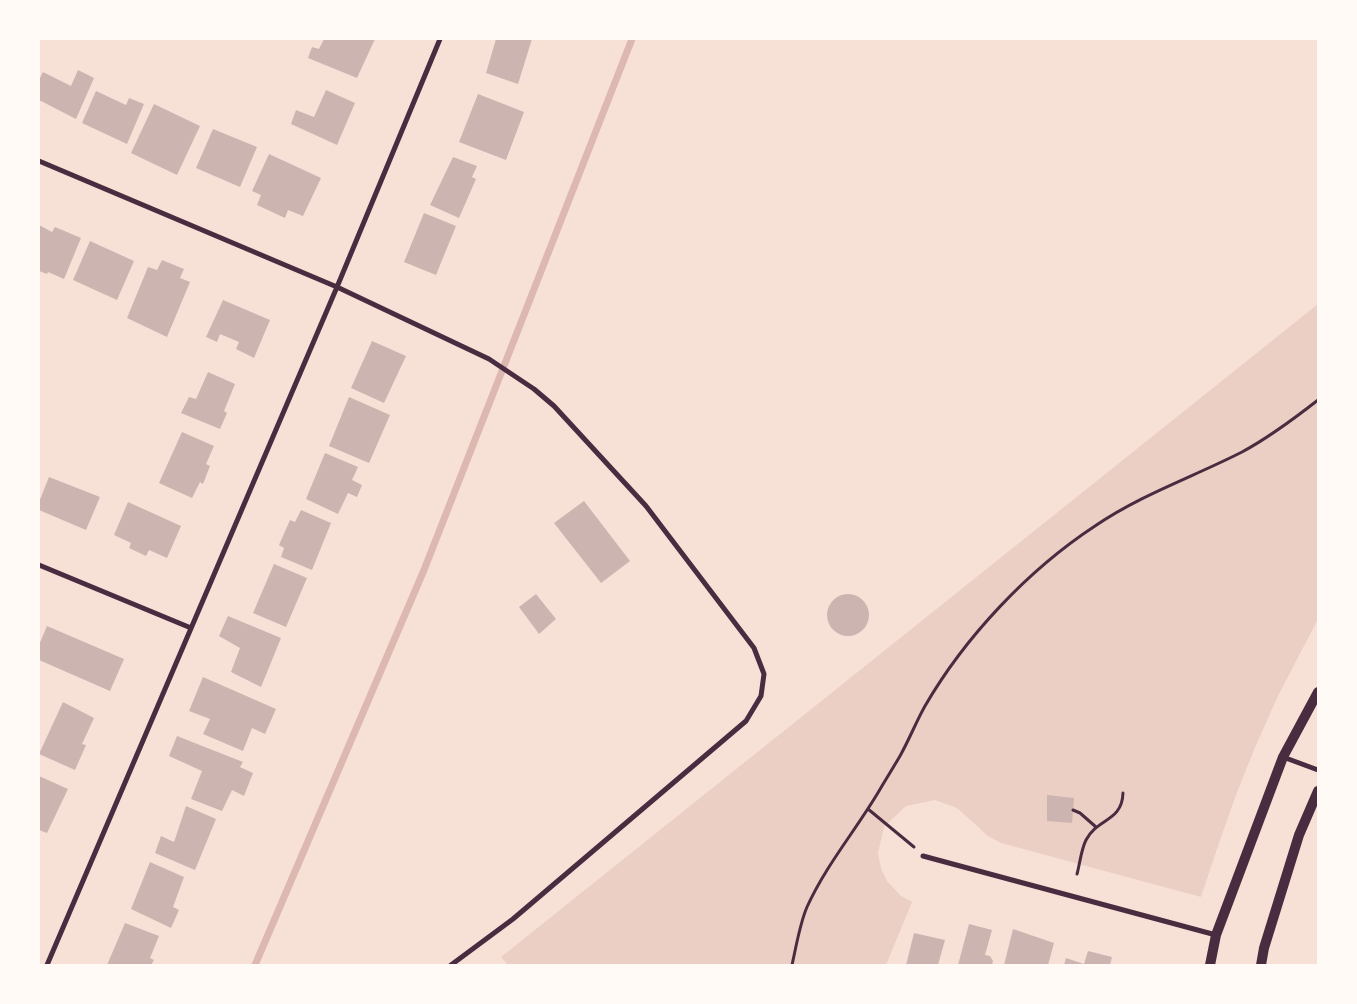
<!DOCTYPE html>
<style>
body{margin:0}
#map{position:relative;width:1357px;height:1004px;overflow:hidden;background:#f7e1d7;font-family:Helvetica,sans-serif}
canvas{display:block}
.frame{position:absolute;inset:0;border:40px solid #fffaf5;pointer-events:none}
</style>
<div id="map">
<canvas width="1357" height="1004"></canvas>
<div class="frame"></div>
</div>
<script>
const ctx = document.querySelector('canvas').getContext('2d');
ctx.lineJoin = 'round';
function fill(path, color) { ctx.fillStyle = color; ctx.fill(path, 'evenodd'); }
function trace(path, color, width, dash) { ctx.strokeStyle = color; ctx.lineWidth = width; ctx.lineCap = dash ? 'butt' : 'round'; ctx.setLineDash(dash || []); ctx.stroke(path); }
const green = new Path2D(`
 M 1318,304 L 1318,619 L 1278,696 L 1256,745 L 1236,795 L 1218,846 L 1201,897 L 1001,843 L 988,836 L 957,808 L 935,800 L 906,806 L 884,827 L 878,853 L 881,868 L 887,881 L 901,896 L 912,902 L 886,965 L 508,965 L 501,957 Z`);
const stream = new Path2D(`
 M 255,965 L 424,570 L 632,39`);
const building = new Path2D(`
 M 324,39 L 375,39 L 357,78 L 308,58 L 312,47 L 319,49 Z
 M 496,39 L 532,39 L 518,84 L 486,73 Z
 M 78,70 L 94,78 L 76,119 L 39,100 L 39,80 L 43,72 L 71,86 Z
 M 326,90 L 355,103 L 337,145 L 291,124 L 296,110 L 314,117 Z
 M 96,91 L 126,105 L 129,98 L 144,104 L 127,144 L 82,123 Z
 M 478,94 L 524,112 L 506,160 L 459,142 Z
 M 154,104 L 200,126 L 177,175 L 131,153 Z
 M 213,129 L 257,147 L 240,187 L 196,168 Z
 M 269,154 L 321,178 L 303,216 L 288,210 L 285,218 L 257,205 L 261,195 L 252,191 Z
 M 453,157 L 477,166 L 472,177 L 476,179 L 459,218 L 430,205 Z
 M 424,213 L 456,226 L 436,275 L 404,262 Z
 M 39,225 L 52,232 L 55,227 L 81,238 L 64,279 L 48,272 L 47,274 L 39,271 Z
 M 90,241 L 134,261 L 117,300 L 73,280 Z
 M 162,260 L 184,269 L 180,278 L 190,282 L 167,337 L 127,318 L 148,267 L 157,270 Z
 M 223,300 L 270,320 L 254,358 L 236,349 L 239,342 L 220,334 L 217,342 L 206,337 Z
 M 372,341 L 406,356 L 384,403 L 351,388 Z
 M 208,372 L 235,384 L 224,411 L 227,413 L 220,429 L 181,413 L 189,397 L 196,399 Z
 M 349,397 L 390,415 L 369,463 L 329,446 Z
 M 182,432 L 214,446 L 206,464 L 210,466 L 203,484 L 200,482 L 192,498 L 159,483 Z
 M 325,453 L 358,467 L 352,480 L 362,485 L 357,497 L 348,493 L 338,514 L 306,499 Z
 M 49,477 L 100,497 L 86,530 L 39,510 L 39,502 Z
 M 584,501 L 630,561 L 601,583 L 554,523 Z
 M 128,502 L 181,526 L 167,558 L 149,550 L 146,556 L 129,548 L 131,543 L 114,535 Z
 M 301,510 L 331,523 L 312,570 L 281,557 L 284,548 L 279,545 L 290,520 L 295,522 Z
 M 274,564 L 307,578 L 286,627 L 253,613 Z
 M827 615a21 21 0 1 1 42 0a21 21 0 1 1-42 0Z
 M 536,594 L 556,619 L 539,634 L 519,607 Z
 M 228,616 L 281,638 L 261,687 L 231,672 L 240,648 L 219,636 Z
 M 47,626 L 124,659 L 110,691 L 39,660 L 39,645 Z
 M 203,677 L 276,709 L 265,734 L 252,728 L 243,751 L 203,734 L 210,719 L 189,711 Z
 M 63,702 L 94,718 L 82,744 L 86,745 L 75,770 L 39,754 Z
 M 177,736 L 243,762 L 240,767 L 253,773 L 244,796 L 232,790 L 222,811 L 191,799 L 202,771 L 169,756 Z
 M 39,776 L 68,789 L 47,833 L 39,830 Z
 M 1047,795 L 1074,798 L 1072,823 L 1047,821 Z
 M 186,806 L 216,819 L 195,870 L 155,853 L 161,836 L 174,842 Z
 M 150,862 L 184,877 L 173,907 L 179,910 L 171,928 L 131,909 Z
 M 125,923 L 159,936 L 150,958 L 154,960 L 151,965 L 107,965 Z
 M 969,924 L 992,930 L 985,955 L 990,956 L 993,961 L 992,965 L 958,965 Z
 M 1013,929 L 1054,943 L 1048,965 L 1004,965 Z
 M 914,933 L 945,940 L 938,965 L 906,965 Z
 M 1088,951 L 1112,957 L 1110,965 L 1064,965 L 1066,958 L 1084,964 Z`);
const path = new Path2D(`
 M 868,809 L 914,847
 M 1073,810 L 1080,813 L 1096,827
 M 1077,874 C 1080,863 1081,850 1086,840 C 1097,818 1122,822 1123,793
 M 792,965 C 796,947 800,923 807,907 C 826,865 856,830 879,791 C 886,779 893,768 900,756 C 909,740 916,722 925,706 C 965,637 1028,570 1095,526 C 1140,495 1193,477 1242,452 C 1268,438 1295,418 1318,400`);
const minor = new Path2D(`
 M 39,161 L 337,287 L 489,359 L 534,389 L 554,406 L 646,506 L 754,648 L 764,674 L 761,696 L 746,721 L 513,919 L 451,965
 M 39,565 L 191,628
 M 1283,757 L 1318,770
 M 923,856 L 1216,935
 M 47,965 L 337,287 L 440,39`);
const secondary = new Path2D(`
 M 1210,965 L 1216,935 L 1283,757 L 1318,692
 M 1261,965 L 1264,948 L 1299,835 L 1318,791`);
fill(green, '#ebcfc5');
trace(stream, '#dcb8b0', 7);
fill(building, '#ccb4b1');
trace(path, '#4a2c40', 3);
trace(minor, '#4a2c40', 5);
trace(secondary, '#4a2c40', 10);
</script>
